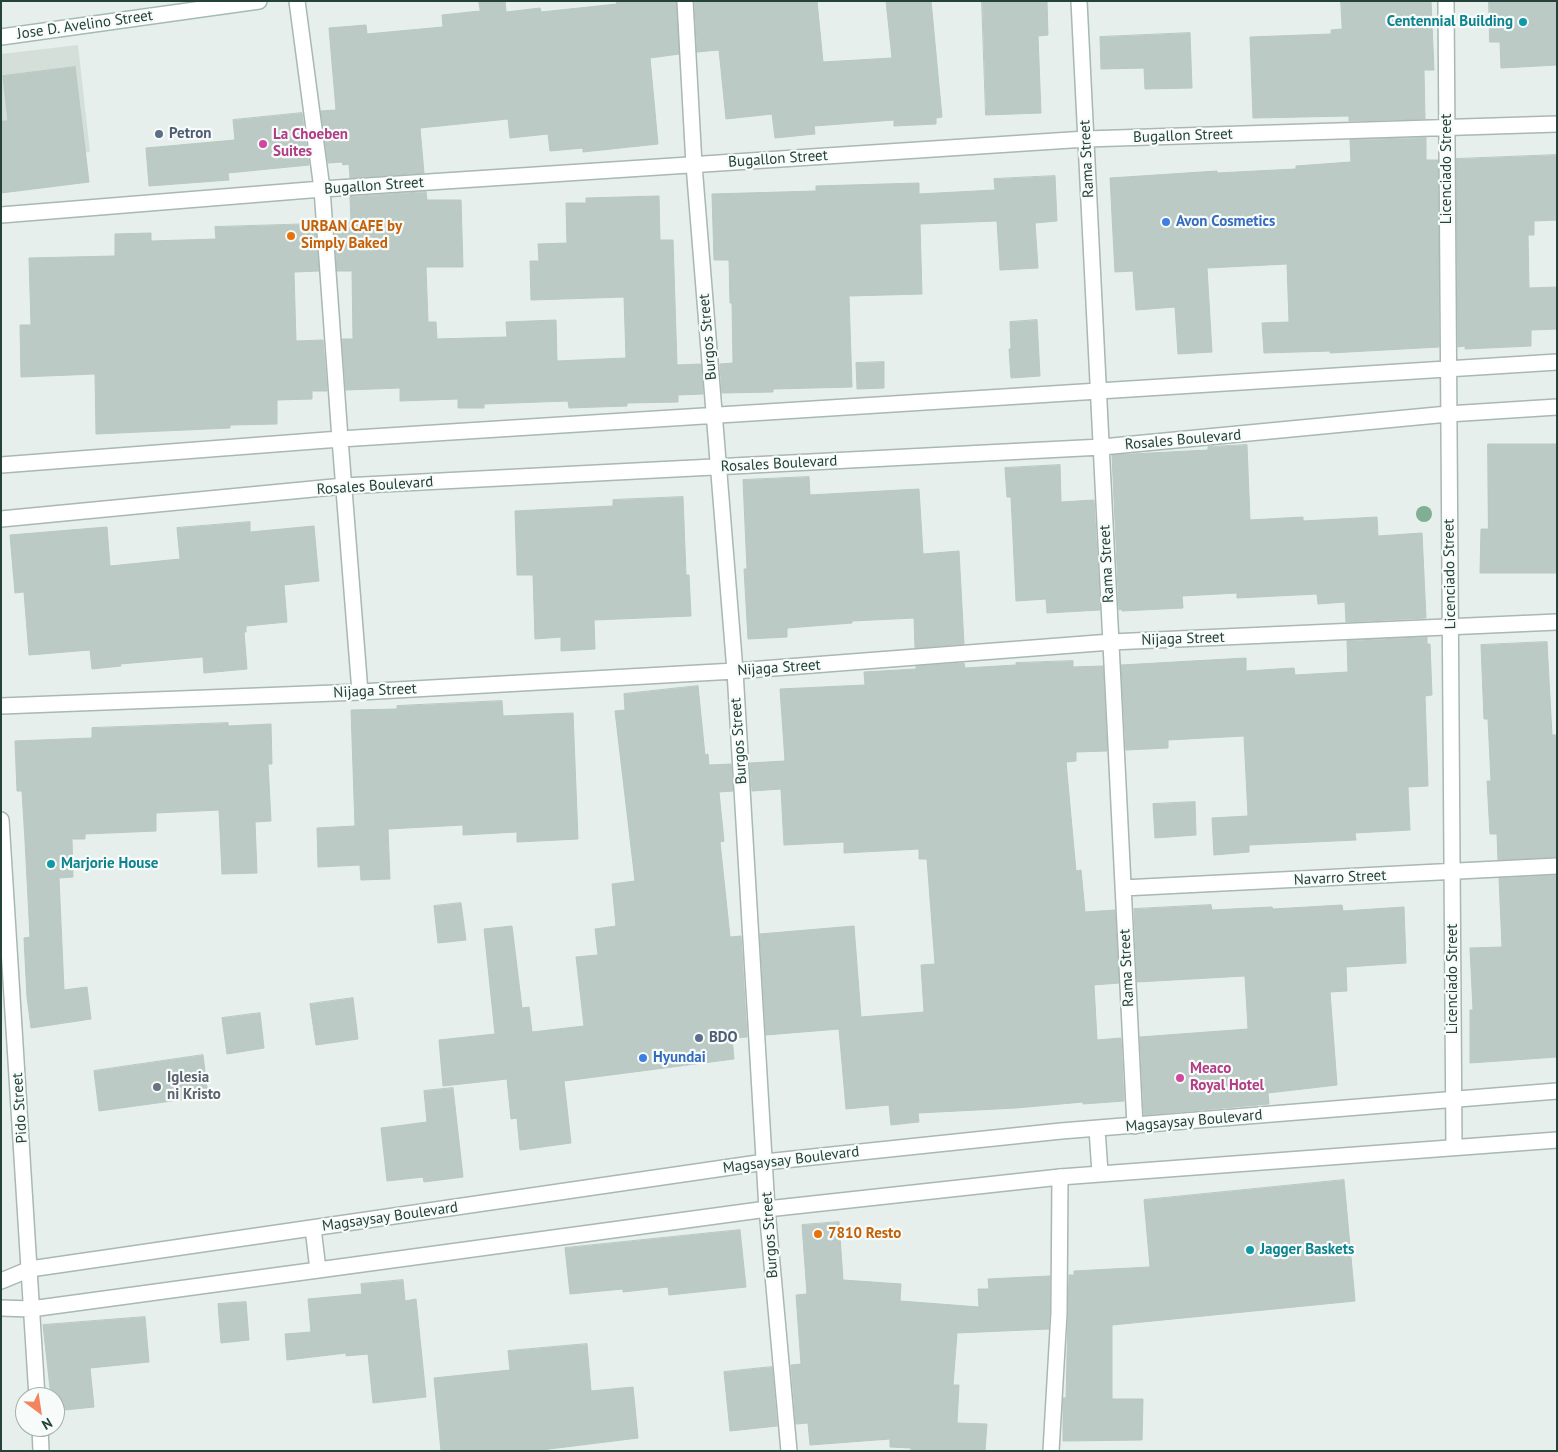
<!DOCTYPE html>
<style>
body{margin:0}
#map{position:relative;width:1558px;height:1452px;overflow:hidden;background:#e6efeb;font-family:"PT Sans",sans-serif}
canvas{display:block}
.frame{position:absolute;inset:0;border:2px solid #24423a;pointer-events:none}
.north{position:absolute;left:15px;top:1387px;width:50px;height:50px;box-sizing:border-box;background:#f7fbf9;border:1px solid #a3b1ad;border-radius:50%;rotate:149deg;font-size:14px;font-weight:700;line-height:20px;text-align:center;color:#24423a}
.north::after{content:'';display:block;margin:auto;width:18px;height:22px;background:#f4845f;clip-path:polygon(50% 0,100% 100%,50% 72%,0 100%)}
</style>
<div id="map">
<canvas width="1558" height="1452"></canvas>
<div class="frame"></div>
<div class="north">N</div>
</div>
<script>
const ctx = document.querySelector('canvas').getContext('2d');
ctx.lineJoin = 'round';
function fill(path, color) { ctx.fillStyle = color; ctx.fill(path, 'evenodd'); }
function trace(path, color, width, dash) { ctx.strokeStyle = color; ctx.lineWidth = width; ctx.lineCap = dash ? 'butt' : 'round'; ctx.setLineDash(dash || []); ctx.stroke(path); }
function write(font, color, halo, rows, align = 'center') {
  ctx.font = font + ' "PT Sans",sans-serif'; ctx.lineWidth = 4.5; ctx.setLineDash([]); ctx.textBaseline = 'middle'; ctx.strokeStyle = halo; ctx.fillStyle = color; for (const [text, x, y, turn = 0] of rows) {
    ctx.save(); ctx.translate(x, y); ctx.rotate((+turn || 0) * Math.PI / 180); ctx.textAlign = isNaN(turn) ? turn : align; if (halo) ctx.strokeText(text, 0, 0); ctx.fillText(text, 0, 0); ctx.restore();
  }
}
const built = new Path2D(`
 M 78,45 L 90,152 L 1,164 L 1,54 Z`);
const building = new Path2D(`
 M 479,1 L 505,1 L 506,12 L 540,8 L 541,12 L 617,4 L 616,1 L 676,1 L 679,54 L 650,58 L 658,144 L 583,152 L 583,148 L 550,151 L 548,134 L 510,138 L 508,119 L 420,128 L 424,173 L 350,178 L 349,164 L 343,165 L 342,162 L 328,163 L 321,111 L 336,110 L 329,28 L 366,25 L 367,34 L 443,27 L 442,15 L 480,11 Z
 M 694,1 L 817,1 L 823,62 L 892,58 L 886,1 L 931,1 L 942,117 L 936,118 L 936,124 L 894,126 L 894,120 L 814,126 L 815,134 L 775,138 L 772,114 L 726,119 L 719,50 L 697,52 Z
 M 982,1 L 1047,1 L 1048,35 L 1038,36 L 1041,113 L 986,115 Z
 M 1341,1 L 1431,1 L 1434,70 L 1424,70 L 1425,119 L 1349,121 L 1349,116 L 1253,118 L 1250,37 L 1331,34 L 1331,30 L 1342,29 Z
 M 1489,1 L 1557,1 L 1557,65 L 1501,68 L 1500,42 L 1490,42 Z
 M 1190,33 L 1192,88 L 1145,89 L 1144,68 L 1101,69 L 1100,37 Z
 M 75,67 L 89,182 L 1,193 L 1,121 L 8,121 L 3,76 Z
 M 302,113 L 309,165 L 228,173 L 229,180 L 149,186 L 146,148 L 235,140 L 233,120 Z
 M 1426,138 L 1426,160 L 1438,160 L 1439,347 L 1330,353 L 1330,351 L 1264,353 L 1262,323 L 1289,322 L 1287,264 L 1207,268 L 1212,352 L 1178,354 L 1175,307 L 1136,310 L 1133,271 L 1115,272 L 1110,178 L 1217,171 L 1217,173 L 1296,169 L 1296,166 L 1351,162 L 1350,140 Z
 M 1557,155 L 1557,220 L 1534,221 L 1534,235 L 1528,235 L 1529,288 L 1557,287 L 1557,329 L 1531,330 L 1531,346 L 1465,349 L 1465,346 L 1458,347 L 1456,159 Z
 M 1055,176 L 1057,221 L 1035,223 L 1038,268 L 1000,270 L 997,221 L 920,224 L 922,294 L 849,296 L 852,387 L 773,389 L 773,392 L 722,393 L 720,364 L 733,363 L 732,303 L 730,303 L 729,260 L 714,260 L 712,194 L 816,191 L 816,186 L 919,183 L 919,194 L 995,190 L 994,179 Z
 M 426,192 L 427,200 L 461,200 L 463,267 L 426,267 L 428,322 L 436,322 L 437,339 L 507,337 L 506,322 L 556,320 L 557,361 L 626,358 L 624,297 L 531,300 L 530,261 L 539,261 L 538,244 L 567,243 L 566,203 L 586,203 L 586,198 L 659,196 L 660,240 L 673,240 L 677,365 L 701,364 L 703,394 L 678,395 L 678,402 L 627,403 L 627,406 L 569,408 L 568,401 L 484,404 L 484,408 L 458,408 L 458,399 L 400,401 L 400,388 L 346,390 L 342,339 L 353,339 L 352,271 L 337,271 L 334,223 L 351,222 L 350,197 Z
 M 315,224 L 319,271 L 294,272 L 296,341 L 323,340 L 327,391 L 312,391 L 312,399 L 277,400 L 277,424 L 230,425 L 230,428 L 96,434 L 95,374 L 21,377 L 20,325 L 31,325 L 29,258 L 115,256 L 115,234 L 151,233 L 151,241 L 216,239 L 215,227 Z
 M 1037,320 L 1040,376 L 1011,378 L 1009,349 L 1011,349 L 1010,322 Z
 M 884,362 L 884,388 L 857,389 L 856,363 Z
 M 1488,444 L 1557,444 L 1557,573 L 1480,573 L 1481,529 L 1488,529 Z
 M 1247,445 L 1250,520 L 1303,517 L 1303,521 L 1377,517 L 1378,536 L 1422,533 L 1426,618 L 1346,622 L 1345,602 L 1318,604 L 1317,594 L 1237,598 L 1237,593 L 1182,596 L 1183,608 L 1122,611 L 1122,609 L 1119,610 L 1112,455 L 1208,450 L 1208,447 Z
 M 1060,465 L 1061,502 L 1094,500 L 1100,610 L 1047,613 L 1046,599 L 1016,601 L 1011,497 L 1007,497 L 1005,468 Z
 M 809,477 L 810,495 L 919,489 L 923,554 L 959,551 L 964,644 L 915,648 L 914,618 L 852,621 L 852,623 L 787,628 L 787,637 L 748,639 L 744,569 L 747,569 L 743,480 Z
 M 683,497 L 686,575 L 689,575 L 691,616 L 594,620 L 595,649 L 561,651 L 561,637 L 535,639 L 533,575 L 517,575 L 515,511 L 613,506 L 613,500 Z
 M 250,522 L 250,532 L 314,526 L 319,581 L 284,585 L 287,622 L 246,626 L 246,632 L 244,632 L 247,669 L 204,673 L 203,657 L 120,664 L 121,666 L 92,669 L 90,650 L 29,655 L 24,592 L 15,593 L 10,535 L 107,527 L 110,566 L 180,559 L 177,528 Z
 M 1427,637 L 1427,644 L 1430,644 L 1432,695 L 1425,696 L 1428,786 L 1408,787 L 1410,830 L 1355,833 L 1356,840 L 1249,845 L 1249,852 L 1214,855 L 1212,818 L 1248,816 L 1244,736 L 1168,740 L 1168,748 L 1126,750 L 1121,665 L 1246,658 L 1246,671 L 1294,668 L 1295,675 L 1348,672 L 1347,641 Z
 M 1547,642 L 1552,735 L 1557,735 L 1557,857 L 1498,860 L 1497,834 L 1490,834 L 1487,781 L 1491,781 L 1488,719 L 1484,719 L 1481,645 Z
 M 1073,661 L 1073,667 L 1103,666 L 1107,751 L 1076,752 L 1076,761 L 1066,762 L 1076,871 L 1081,870 L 1085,912 L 1115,910 L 1119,983 L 1094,985 L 1097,1040 L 1121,1038 L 1124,1101 L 1083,1104 L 1083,1102 L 1016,1108 L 918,1113 L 919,1122 L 891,1125 L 889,1105 L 846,1109 L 839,1029 L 766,1035 L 760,934 L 854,926 L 861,1017 L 924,1012 L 921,965 L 935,964 L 927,859 L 919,859 L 919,849 L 844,853 L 844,842 L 784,845 L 781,789 L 752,791 L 750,763 L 785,761 L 780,689 L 865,685 L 864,672 L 916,669 L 916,666 L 964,663 L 965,668 L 1016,665 L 1016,663 Z
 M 698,686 L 705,755 L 708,754 L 709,765 L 731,764 L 733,791 L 719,792 L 724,841 L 720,842 L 730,937 L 741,936 L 747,1037 L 732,1038 L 734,1059 L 564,1081 L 571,1143 L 520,1150 L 517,1118 L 511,1119 L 507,1079 L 443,1086 L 439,1040 L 495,1034 L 484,929 L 512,926 L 522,1008 L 529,1007 L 532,1032 L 584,1026 L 576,957 L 598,955 L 595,929 L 616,926 L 612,884 L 635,881 L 615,711 L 625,710 L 624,694 Z
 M 502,701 L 503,716 L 573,713 L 578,839 L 517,842 L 517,832 L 463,835 L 463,825 L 388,829 L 390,879 L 361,880 L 360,865 L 318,867 L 317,828 L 355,826 L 351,710 L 397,709 L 397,706 Z
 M 228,723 L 228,726 L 271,724 L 272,764 L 268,764 L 271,821 L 255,822 L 257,873 L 222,874 L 219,810 L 156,813 L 156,831 L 85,834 L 85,839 L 72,839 L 73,877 L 59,878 L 64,990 L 87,987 L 91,1019 L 31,1028 L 27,997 L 24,938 L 30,937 L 25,841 L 22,791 L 17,791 L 15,741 L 92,738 L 92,728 Z
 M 1195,802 L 1196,835 L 1155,838 L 1153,804 Z
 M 1557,875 L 1557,1057 L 1470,1063 L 1470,1010 L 1473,1010 L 1470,948 L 1502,947 L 1499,878 Z
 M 461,903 L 466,940 L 438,943 L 434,906 Z
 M 1211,905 L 1212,910 L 1272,907 L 1273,909 L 1342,905 L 1343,911 L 1404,907 L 1406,963 L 1346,967 L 1347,991 L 1330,992 L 1337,1085 L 1268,1093 L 1269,1104 L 1144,1115 L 1140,1037 L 1248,1029 L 1245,976 L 1137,982 L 1134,909 Z
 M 353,998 L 358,1039 L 316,1045 L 310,1004 Z
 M 260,1013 L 264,1048 L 227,1054 L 222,1018 Z
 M 203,1055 L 208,1096 L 99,1111 L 94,1071 Z
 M 453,1088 L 463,1177 L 424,1182 L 423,1177 L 387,1181 L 381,1128 L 427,1122 L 424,1091 Z
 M 1344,1180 L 1355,1301 L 1112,1325 L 1112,1399 L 1143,1399 L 1142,1440 L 1063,1441 L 1063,1398 L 1066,1398 L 1069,1275 L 1074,1275 L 1074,1271 L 1150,1267 L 1144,1200 Z
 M 839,1222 L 843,1280 L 901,1284 L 900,1301 L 979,1307 L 978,1289 L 989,1289 L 988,1279 L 1050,1276 L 1049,1329 L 957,1333 L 953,1385 L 959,1385 L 957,1423 L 987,1424 L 985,1451 L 911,1451 L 911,1448 L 890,1447 L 890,1439 L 810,1445 L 808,1423 L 796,1424 L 791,1365 L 801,1364 L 796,1295 L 807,1294 L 802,1225 Z
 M 740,1230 L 746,1287 L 669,1295 L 668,1287 L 623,1292 L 623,1289 L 570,1294 L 565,1248 Z
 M 403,1280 L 405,1301 L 416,1299 L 426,1397 L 373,1403 L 368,1354 L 346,1356 L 346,1353 L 287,1360 L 285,1334 L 311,1332 L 308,1299 L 362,1294 L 361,1284 Z
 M 246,1302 L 249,1340 L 221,1343 L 218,1304 Z
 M 145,1317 L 149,1362 L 90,1368 L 94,1407 L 55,1411 L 55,1397 L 51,1397 L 43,1325 Z
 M 587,1344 L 591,1391 L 633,1387 L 638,1438 L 533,1451 L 441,1451 L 434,1378 L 510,1370 L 508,1351 Z
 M 772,1367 L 777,1426 L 730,1431 L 724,1372 Z`);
const minor = new Path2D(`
 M 297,1 L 322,189 L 340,439 L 360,692
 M 685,1 L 694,165 L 735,671 L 767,1209 L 789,1451
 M 1079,1 L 1135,1126
 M 1446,1 L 1454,1147
 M 1,215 L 322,189 L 1086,139 L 1557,124
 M 1,465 L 340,439 L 1557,362
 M 1,519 L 344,486 L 1102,447 L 1448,414 L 1557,407
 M 1,706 L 360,692 L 735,671 L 1111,642 L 1557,622
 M 1123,888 L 1557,866
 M 1051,1451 L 1059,1313 L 1060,1177`);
const tertiary = new Path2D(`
 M 1,820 L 37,1397
 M 1097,1129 L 1100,1173
 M 313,1228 L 318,1270
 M 1,1281 L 30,1269 L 765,1162 L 1061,1131 L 1557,1091
 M 1,1308 L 31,1309 L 767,1209 L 1060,1177 L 1557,1140
 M 40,1427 L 41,1451`);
const secondary = new Path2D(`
 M 1,37 L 259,1`);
const trees = [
 [1424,514]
];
const markers = [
 [1523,22,5,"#0f9aa8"],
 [159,134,5,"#5c6f8a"],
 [263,144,5,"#d1479c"],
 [1166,222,5,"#3f7fe0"],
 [291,236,5,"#e8710a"],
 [51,864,5,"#0f9aa8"],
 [699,1038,5,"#5c6f8a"],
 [643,1058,5,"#3f7fe0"],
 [1180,1078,5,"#d1479c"],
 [157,1087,5,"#6b7280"],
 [818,1234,5,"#e8710a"],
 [1250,1250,5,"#0f9aa8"]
];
const cultureNames = [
 ["Centennial Building",1513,22,"right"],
 ["Marjorie House",61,864],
 ["Jagger Baskets",1260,1250]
];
const streetNames = [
 ["Jose D. Avelino Street",85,25,-8],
 ["Bugallon Street",1183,136,-2],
 ["Bugallon Street",778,159,-4],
 ["Rama Street",1087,159,-93],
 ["Licenciado Street",1447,169,-90],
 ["Bugallon Street",374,186,-4],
 ["Burgos Street",708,337,-95],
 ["Rosales Boulevard",1183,440,-5],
 ["Rosales Boulevard",779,464,-3],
 ["Rosales Boulevard",375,486,-4],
 ["Rama Street",1107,564,-93],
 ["Licenciado Street",1450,574,-91],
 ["Nijaga Street",1183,639,-2],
 ["Nijaga Street",779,668,-4],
 ["Nijaga Street",375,691,-3],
 ["Burgos Street",739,741,-94],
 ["Navarro Street",1340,878,-3],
 ["Rama Street",1127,968,-93],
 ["Licenciado Street",1453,979,-90],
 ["Pido Street",20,1108,-94],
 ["Magsaysay Boulevard",1194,1121,-5],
 ["Magsaysay Boulevard",791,1160,-7],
 ["Magsaysay Boulevard",390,1217,-8],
 ["Burgos Street",770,1235,-94]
];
const serviceNames = [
 ["Petron",169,134],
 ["BDO",709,1038]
];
const hotelNames = [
 ["La Choeben",273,135],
 ["Suites",273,152],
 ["Meaco",1190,1069],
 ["Royal Hotel",1190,1086]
];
const shopNames = [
 ["Avon Cosmetics",1176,222],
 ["Hyundai",653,1058]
];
const foodNames = [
 ["URBAN CAFE by",301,227],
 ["Simply Baked",301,244],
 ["7810 Resto",828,1234]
];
const worshipNames = [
 ["Iglesia",167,1078],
 ["ni Kristo",167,1095]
];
fill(built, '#d4dfda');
fill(building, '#bbcac4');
trace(building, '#b8c9c2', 1);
trace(minor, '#a8b8b2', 18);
trace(tertiary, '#a8b8b2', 18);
trace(secondary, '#a4bbb3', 18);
trace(minor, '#fff', 15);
trace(tertiary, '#fff', 15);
trace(secondary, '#fff', 15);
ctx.fillStyle = '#80af93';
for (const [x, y] of trees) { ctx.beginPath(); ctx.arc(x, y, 8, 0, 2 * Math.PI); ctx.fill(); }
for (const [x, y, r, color] of markers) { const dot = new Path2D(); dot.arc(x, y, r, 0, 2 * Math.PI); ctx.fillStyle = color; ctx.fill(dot); trace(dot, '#f7fbf9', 2); }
write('bold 15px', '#0d838f', '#f7fbf9', cultureNames, 'left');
write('15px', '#24423a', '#f7fbf9', streetNames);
write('bold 15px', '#4e5e75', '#f7fbf9', serviceNames, 'left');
write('bold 15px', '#b23c85', '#f7fbf9', hotelNames, 'left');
write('bold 15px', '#366cbe', '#f7fbf9', shopNames, 'left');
write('bold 15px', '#c56008', '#f7fbf9', foodNames, 'left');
write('bold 15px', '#5b616d', '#f7fbf9', worshipNames, 'left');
</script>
